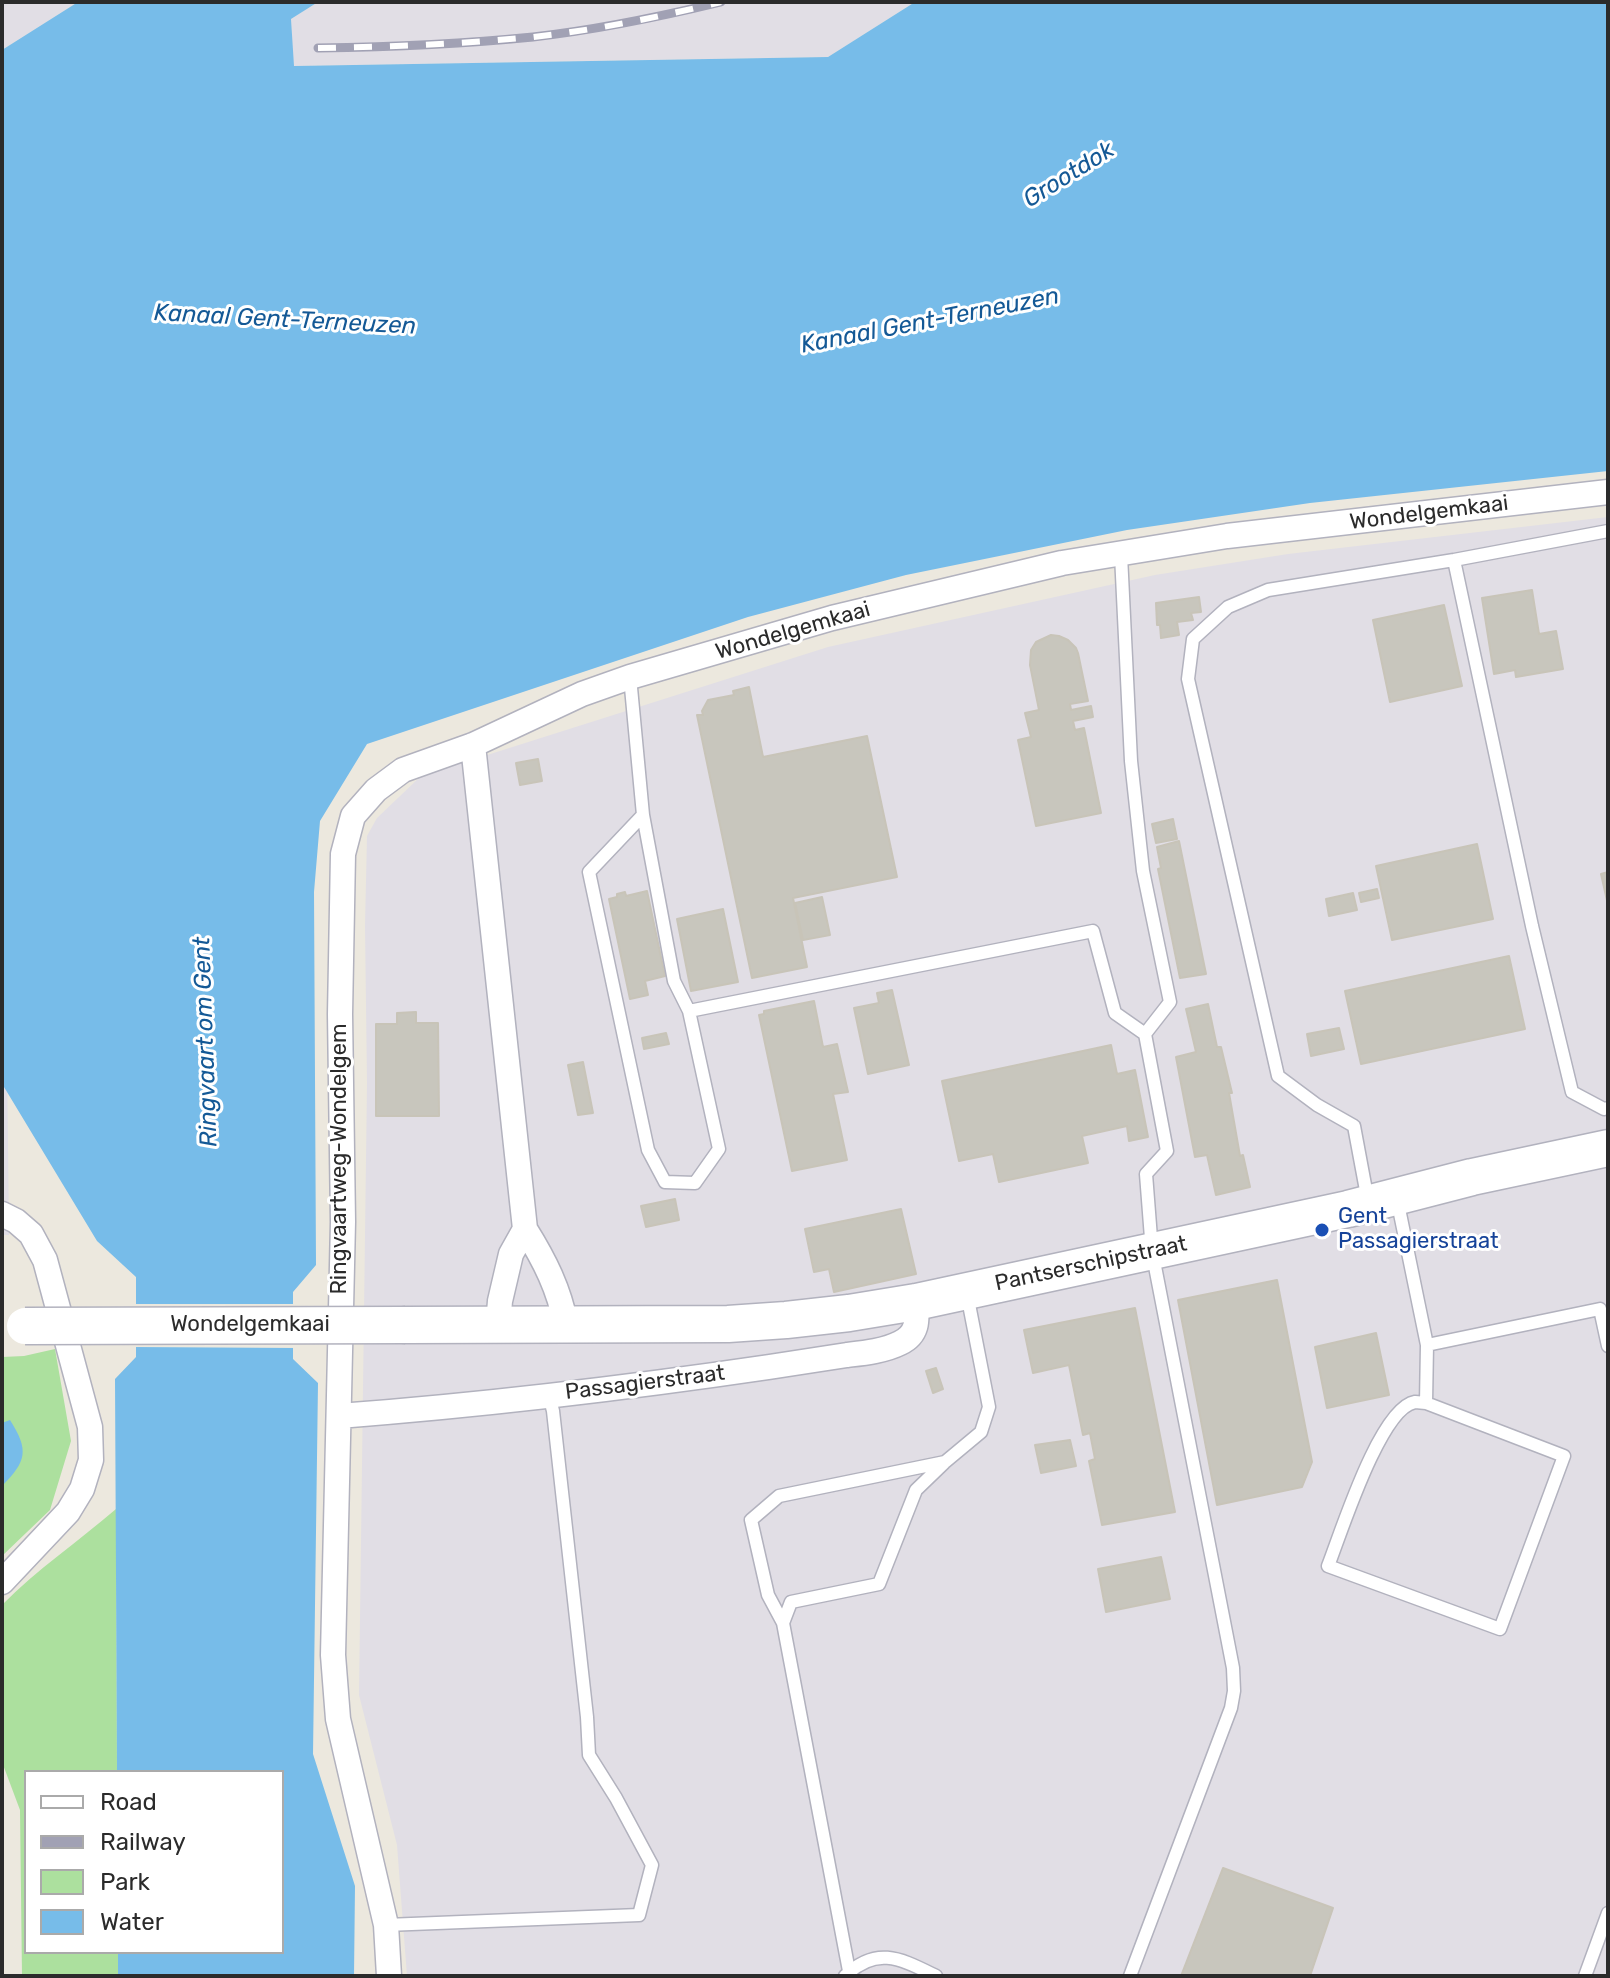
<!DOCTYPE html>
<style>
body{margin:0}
#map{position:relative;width:1610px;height:1978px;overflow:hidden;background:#ece8de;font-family:Rubik,sans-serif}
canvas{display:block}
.frame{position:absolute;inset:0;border:4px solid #2b2b2b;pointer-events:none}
.legend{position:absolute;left:24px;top:1770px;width:260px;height:184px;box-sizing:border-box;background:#fff;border:2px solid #aaa;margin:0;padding:10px 14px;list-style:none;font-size:24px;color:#2b2b2b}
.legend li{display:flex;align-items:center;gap:16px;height:40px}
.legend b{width:40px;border:2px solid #aaa}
</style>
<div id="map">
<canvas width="1610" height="1978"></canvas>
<div class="frame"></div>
<ul class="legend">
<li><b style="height:10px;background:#fff"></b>Road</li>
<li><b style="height:10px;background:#a1a1b4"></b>Railway</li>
<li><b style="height:22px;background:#ace09e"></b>Park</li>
<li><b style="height:22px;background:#77bce9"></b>Water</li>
</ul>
</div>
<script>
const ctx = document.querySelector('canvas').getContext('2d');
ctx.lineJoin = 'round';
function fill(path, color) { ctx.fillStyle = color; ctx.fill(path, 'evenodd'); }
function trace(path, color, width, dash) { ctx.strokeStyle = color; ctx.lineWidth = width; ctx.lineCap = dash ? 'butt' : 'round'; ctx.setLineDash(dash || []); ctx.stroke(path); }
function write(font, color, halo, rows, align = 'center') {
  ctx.font = font + ' Rubik,sans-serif'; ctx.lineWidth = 6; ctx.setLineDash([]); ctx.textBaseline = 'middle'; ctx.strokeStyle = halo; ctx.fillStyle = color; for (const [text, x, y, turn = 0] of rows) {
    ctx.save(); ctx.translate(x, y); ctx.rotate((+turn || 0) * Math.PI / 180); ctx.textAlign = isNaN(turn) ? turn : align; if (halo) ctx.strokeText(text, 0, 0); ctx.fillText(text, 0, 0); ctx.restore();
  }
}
const industrial = new Path2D(`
 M 2,2 L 78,2 L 2,50 Z
 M 318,2 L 915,2 L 828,57 L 293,66 L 291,19 Z
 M 1608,517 L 1608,1976 L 407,1976 L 397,1845 L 359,1695 L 367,1083 L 365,926 L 367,836 L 377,818 L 421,776 L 828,647 L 1155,575 L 1288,554 Z
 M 2,608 L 9,1235 L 2,1235 Z`);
const green = new Path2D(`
 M 55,1349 L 71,1441 L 50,1510 L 2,1556 L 2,1357 L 24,1356 Z
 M 116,1509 L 117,1772 L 26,1772 L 26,1952 L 118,1952 L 118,1976 L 22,1976 L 20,1810 L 2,1762 L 2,1605 C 37,1569 78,1542 116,1509 Z`);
const water = new Path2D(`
 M 78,2 L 318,2 L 291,19 L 294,66 L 828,57 L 915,2 L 1608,2 L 1608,471 L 1310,503 L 1127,530 L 906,575 L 748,617 L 367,744 L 320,821 L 314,892 L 316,1265 L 293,1292 L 293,1359 L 318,1383 L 313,1754 L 355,1886 L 354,1976 L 118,1976 L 118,1952 L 282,1952 L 282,1772 L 117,1772 L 115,1379 L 136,1357 L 136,1277 L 97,1241 L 4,1087 L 2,50 Z
 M 10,1420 C 29,1450 27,1461 2,1486 L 2,1423 Z`);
const pier = new Path2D(`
 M 132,1304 L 297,1304 L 297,1348 L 132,1347 Z`);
const building = new Path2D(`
 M 1532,590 L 1539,634 L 1556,631 L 1563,669 L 1516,677 L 1515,670 L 1494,674 L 1482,598 Z
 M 1199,597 L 1201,612 L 1191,613 L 1193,620 L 1177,622 L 1179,635 L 1161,638 L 1160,625 L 1157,625 L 1156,603 Z
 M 1444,605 L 1462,686 L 1390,702 L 1373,620 Z
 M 1051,635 L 1059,636 L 1068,640 L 1076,648 L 1078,653 L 1088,701 L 1070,704 L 1071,710 L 1091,706 L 1093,717 L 1073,721 L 1075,730 L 1084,728 L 1101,813 L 1036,826 L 1018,740 L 1031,737 L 1025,713 L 1039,710 L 1030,665 L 1031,650 L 1036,642 Z
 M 749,687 L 763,757 L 867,736 L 897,877 L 793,898 L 807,967 L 752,978 L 697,715 L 703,715 L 702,711 L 708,700 L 734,695 L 733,691 Z
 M 538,759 L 542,781 L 520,785 L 516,763 Z
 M 1173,819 L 1177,839 L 1156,843 L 1152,824 Z
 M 1179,841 L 1206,974 L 1180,978 L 1158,869 L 1161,868 L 1157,847 Z
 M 1477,844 L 1493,919 L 1392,940 L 1376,866 Z
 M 1608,872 L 1608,905 L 1601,874 Z
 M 1377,889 L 1379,898 L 1361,902 L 1359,893 Z
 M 647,891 L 665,976 L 645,981 L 648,995 L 630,999 L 609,899 L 617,897 L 617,894 L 625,892 L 626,896 Z
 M 1353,893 L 1357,910 L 1329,916 L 1326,899 Z
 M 822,897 L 830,935 L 803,940 L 795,903 Z
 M 723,909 L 738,982 L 691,991 L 677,919 Z
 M 1509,956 L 1525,1029 L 1361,1064 L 1345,991 Z
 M 892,990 L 909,1065 L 868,1074 L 854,1008 L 879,1003 L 877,993 Z
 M 814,1001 L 823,1047 L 837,1044 L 848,1092 L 833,1094 L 847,1160 L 792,1171 L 759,1015 L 764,1014 L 764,1011 Z
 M 1208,1004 L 1217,1047 L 1221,1047 L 1232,1093 L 1229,1093 L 1240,1156 L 1243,1155 L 1250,1187 L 1216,1195 L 1207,1155 L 1195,1157 L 1176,1057 L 1196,1052 L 1186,1009 Z
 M 416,1012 L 416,1023 L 438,1023 L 439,1116 L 376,1116 L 376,1024 L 397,1024 L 397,1013 Z
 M 1339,1028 L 1344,1049 L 1311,1056 L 1307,1034 Z
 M 666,1033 L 669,1044 L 644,1049 L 642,1038 Z
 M 1111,1045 L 1117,1074 L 1135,1070 L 1148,1137 L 1129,1141 L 1127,1126 L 1082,1136 L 1088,1163 L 999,1182 L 993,1154 L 959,1161 L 942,1081 Z
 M 583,1062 L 593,1113 L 578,1115 L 568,1065 Z
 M 675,1199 L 679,1220 L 646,1227 L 641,1206 Z
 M 901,1209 L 916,1274 L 834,1292 L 829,1269 L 814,1272 L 805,1229 Z
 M 1277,1280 L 1312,1462 L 1302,1487 L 1217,1505 L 1178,1300 Z
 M 1135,1308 L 1175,1512 L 1102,1525 L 1089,1461 L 1095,1459 L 1090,1433 L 1083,1435 L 1069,1365 L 1033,1373 L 1024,1330 Z
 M 1376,1333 L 1389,1395 L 1327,1408 L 1315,1347 Z
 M 936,1368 L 943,1389 L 933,1393 L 926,1371 Z
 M 1070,1440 L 1076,1466 L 1041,1473 L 1035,1445 Z
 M 1161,1557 L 1170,1599 L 1106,1612 L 1098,1569 Z
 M 1223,1868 L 1333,1908 L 1310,1976 L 1181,1976 Z`);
const lane = new Path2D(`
 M 1121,555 L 1131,761 L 1143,871 L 1170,1002 L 1145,1034
 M 1454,560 L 1532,926 L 1572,1092 L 1604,1109 L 1608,1108
 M 630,677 L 643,815 L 674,981 L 689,1011 L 1093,931 L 1115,1013 L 1145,1034 L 1167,1151 L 1146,1174 L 1152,1251 L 1233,1668 L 1234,1691 L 1231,1708 L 1130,1976
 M 643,815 L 589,872 L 648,1150 L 665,1182 L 695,1183 L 719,1149 L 689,1011
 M 1397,1199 L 1427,1345
 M 1368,1201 L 1354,1126 L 1317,1105 L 1278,1076 L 1188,679 L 1193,639 L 1228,607 L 1268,590 L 1454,560 L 1608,531
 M 1415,1402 L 1426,1403 L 1564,1456 L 1500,1629 L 1328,1566 C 1341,1533 1380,1408 1415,1402 Z
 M 1426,1403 L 1427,1345 L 1600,1309 L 1608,1346
 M 783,1623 L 791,1602 L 879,1584 L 916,1490 L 944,1463
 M 386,1925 L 639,1915 L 652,1865 L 616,1798 L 589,1755 L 587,1717 L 553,1411 L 549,1395
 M 849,1971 L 783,1623 L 768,1595 L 751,1520 L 779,1496 L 945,1462 L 981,1432 L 989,1407 L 967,1294
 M 845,1976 C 877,1945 901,1959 936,1976
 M 1585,1976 L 1608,1913`);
const street = new Path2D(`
 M 473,745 L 525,1229 C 545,1261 559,1289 566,1325
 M 2,1214 L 16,1221 L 31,1234 L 45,1260 L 90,1427 L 91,1460 L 82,1489 L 68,1512 L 2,1582
 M 498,1325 L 500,1301 L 511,1254 L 525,1229
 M 339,1416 C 483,1405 626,1388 769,1367 C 795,1363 821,1359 847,1355 C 864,1353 884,1351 900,1343 C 919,1334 917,1319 916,1302
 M 389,1976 L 386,1925 L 338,1719 L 333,1655 L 343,1222 L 340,1014 L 343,854 L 353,816 L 376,790 L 403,770 L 473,745 L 582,694 L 630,677 L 832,618 L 1062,563 L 1227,536 L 1608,492`);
const secondary = new Path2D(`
 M 405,1325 L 728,1324 L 786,1320 L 849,1313 L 916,1302 L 1348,1209 L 1472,1177 L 1608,1148`);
const rail = new Path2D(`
 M 318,48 C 389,47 461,44 533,37 C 596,30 659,17 721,2`);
const secondaryBridge = new Path2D(`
 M 25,1326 L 405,1325`);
const markers = [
 [1322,1230,8,"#1a4fb4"]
];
const streetNames = [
 ["Wondelgemkaai",1429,513,-7],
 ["Wondelgemkaai",793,631,-16],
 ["Ringvaartweg-Wondelgem",340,1159,-90],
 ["Pantserschipstraat",1091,1264,-12],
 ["Wondelgemkaai",250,1325],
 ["Passagierstraat",645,1383,-7]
];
const transitNames = [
 ["Gent",1338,1217],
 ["Passagierstraat",1338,1242]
];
const waterNames = [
 ["Grootdok",1069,175,-32],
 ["Kanaal Gent-Terneuzen",285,320,3],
 ["Kanaal Gent-Terneuzen",930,321,-11],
 ["Ringvaart om Gent",206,1042,-92]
];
fill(industrial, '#e1dee5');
fill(green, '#ace09e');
fill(water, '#77bce9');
fill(pier, '#ece8de');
fill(building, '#c8c6bd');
trace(building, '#c8c4b8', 2);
trace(lane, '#b2b2be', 15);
trace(street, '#b2b2be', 27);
trace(secondary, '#b2b2be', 39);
trace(lane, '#fff', 12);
trace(street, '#fff', 24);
trace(secondary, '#fff', 36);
trace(rail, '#a1a1b4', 9);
trace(rail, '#fff', 6, [18]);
trace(secondaryBridge, '#b2b2be', 39, []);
trace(secondaryBridge, '#fff', 36);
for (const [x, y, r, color] of markers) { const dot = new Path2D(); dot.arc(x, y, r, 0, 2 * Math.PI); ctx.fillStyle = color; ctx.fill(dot); trace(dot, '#fff', 3); }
write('22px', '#2b2b2b', '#fff', streetNames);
write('22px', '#164399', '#fff', transitNames, 'left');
write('italic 24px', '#145996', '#fff', waterNames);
</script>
